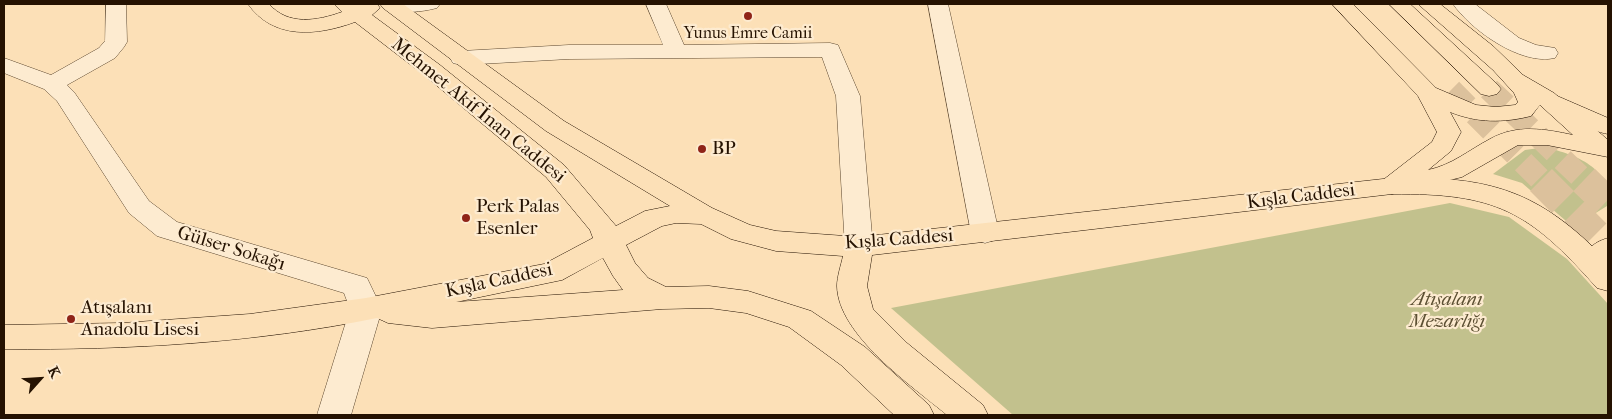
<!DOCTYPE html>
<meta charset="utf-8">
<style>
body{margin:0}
#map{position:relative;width:1612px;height:419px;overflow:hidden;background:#fce0b7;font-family:"IM FELL French Canon",serif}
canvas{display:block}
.frame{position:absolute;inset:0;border:5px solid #251201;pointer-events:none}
.north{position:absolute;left:15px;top:354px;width:50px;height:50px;-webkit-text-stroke:4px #fdebd0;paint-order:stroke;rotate:64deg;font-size:14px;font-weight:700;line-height:20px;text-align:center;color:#251201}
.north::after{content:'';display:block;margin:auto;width:18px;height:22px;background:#251201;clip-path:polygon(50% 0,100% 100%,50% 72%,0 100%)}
</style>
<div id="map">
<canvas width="1612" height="419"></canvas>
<div class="frame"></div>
<div class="north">K</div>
</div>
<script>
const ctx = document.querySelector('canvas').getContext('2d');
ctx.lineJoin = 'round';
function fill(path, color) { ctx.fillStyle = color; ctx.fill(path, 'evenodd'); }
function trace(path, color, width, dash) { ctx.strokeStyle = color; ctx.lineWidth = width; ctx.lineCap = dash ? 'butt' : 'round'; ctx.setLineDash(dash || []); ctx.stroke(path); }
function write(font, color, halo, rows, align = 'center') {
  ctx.font = font + ' "IM FELL French Canon",serif'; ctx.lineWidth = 4.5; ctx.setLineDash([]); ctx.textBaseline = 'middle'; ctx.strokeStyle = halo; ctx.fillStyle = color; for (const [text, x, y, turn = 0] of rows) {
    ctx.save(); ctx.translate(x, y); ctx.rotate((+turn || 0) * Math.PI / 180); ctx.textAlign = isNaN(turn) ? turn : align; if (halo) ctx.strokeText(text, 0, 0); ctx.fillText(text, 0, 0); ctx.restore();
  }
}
const green = new Path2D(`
 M 1546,147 C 1576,156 1612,166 1607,206 L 1573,227 L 1522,183 L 1493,174 L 1525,150 Z
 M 1450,203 L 1509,217 L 1567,259 L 1608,304 L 1608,415 L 1013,415 L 891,308 Z`);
const highwayTunnelFar1 = new Path2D(`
 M 1489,89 L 1585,181
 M 1451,90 L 1542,181`);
const highwayTunnel = new Path2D(`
 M 1541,180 L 1608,247
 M 1584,180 L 1608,203`);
const minor = new Path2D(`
 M 106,4 L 126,4 L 127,42 L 124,47 L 115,58 L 67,85 L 74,92 L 149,201 L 177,222 L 367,278 L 382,309 L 351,415 L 317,415 L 350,309 L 344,293 L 157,236 L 129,213 L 57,101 L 44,89 L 4,73 L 4,58 L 51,75 L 99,48 L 105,41 Z
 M 384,4 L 440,4 L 437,8 C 422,12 401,14 386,10 L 383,6 Z
 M 646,4 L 666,4 L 684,45 L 830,43 L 838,45 L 860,96 L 873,247 L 869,254 L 859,257 L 849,254 L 845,247 L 836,96 L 822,57 L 569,59 L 461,65 L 453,63 L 450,58 L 453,53 L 461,51 L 569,45 L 663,45 Z
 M 928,4 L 948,4 L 999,233 L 995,240 L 985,243 L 975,240 L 971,233 Z
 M 1453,4 L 1475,4 L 1519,38 L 1536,45 L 1555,48 L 1558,53 L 1555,58 C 1521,66 1471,30 1453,4 Z`);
const major = new Path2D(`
 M 248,4 L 269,4 C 288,26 317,21 342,12 L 334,4 L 377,4 L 380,8 L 372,15 L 440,65 L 564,165 L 616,226 L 645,211 L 670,206 L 546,131 L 383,8 L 380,4 L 403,4 L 564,121 L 712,208 L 750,225 L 776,231 L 859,237 L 1392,178 C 1490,176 1539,190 1608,262 L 1608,291 L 1597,288 C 1529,211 1496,193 1392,194 L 872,255 L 867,286 L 873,309 L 907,343 L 983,405 L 988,415 L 947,415 C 912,386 838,335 837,286 C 837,277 841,265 843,256 L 776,251 L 731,239 L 701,224 L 676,223 L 662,226 L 626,245 L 635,263 L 648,278 L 666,287 L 709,286 L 748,291 L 811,311 L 865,347 L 929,405 L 934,415 L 894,415 L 841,365 L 789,327 L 746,313 L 709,308 L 662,309 L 432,328 L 388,323 L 377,318 C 254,343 128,350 4,349 L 4,325 L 122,323 L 250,314 L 366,298 L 544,264 L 593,238 L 590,230 L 546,177 L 424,75 L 355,22 C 317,36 273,40 248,4 ZM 603,258 L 613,276 L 623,290 L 456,302 L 562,280 Z
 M 1548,92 L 1608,118 L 1608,134 C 1591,131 1546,113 1536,99 L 1540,94 Z`);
const highway = new Path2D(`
 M 1332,4 L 1353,4 L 1436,88 L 1476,105 L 1496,107 L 1515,105 L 1518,102 L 1514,93 L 1493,70 L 1418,4 L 1440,4 L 1493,46 L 1523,75 L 1554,93 L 1608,140 L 1608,157 L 1547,145 L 1518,145 L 1462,177 L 1392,194 L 1383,192 L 1379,186 L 1383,180 L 1432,142 L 1437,132 L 1418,96 ZM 1540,105 L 1573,135 C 1545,129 1517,124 1490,139 C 1469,150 1452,165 1428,170 L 1451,151 L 1461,132 L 1450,112 C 1477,123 1504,123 1531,116 Z
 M 1389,4 L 1410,4 L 1497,84 L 1501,89 L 1497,94 L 1489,96 L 1481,94 Z
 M 1608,238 L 1608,274 L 1597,278 L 1587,275 L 1582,268 C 1585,251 1591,243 1608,238 Z`);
const markers = [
 [748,16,5,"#8f2418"],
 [702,149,5,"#8f2418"],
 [466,218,5,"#8f2418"],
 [71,319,5,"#8f2418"]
];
const farPoinames = [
 ["Yunus Emre Camii",748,34]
];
const streetNames = [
 ["Mehmet Akif İnan Caddesi",478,111,39],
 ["Kışla Caddesi",1301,197,-7],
 ["Kışla Caddesi",899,240,-4],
 ["Gülser Sokağı",231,249,17],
 ["Kışla Caddesi",499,281,-12]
];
const poiNames = [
 ["BP",712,149],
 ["Perk Palas",476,207],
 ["Esenler",476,229],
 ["Atışalanı",81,308],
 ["Anadolu Lisesi",81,330]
];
const parkNames = [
 ["Atışalanı",1447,300],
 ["Mezarlığı",1447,322]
];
fill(green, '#c2c18d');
trace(highwayTunnelFar1, '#dcc19c', 23, [23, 11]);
trace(highwayTunnel, '#dcc19c', 31, [31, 15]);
trace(minor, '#5b462e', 1);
trace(major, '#251201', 1);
trace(highway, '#251201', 1);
fill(minor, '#fdebd0');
fill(major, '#fce0b7');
fill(highway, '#fce0b7');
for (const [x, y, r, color] of markers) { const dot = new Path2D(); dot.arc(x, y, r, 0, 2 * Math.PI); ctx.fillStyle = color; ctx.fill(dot); trace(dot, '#fdebd0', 2); }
write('16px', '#251201', '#fdebd0', farPoinames);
write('19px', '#251201', '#fdebd0', streetNames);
write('19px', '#251201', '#fdebd0', poiNames, 'left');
write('italic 19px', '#5c4f32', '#fdebd0', parkNames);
</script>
